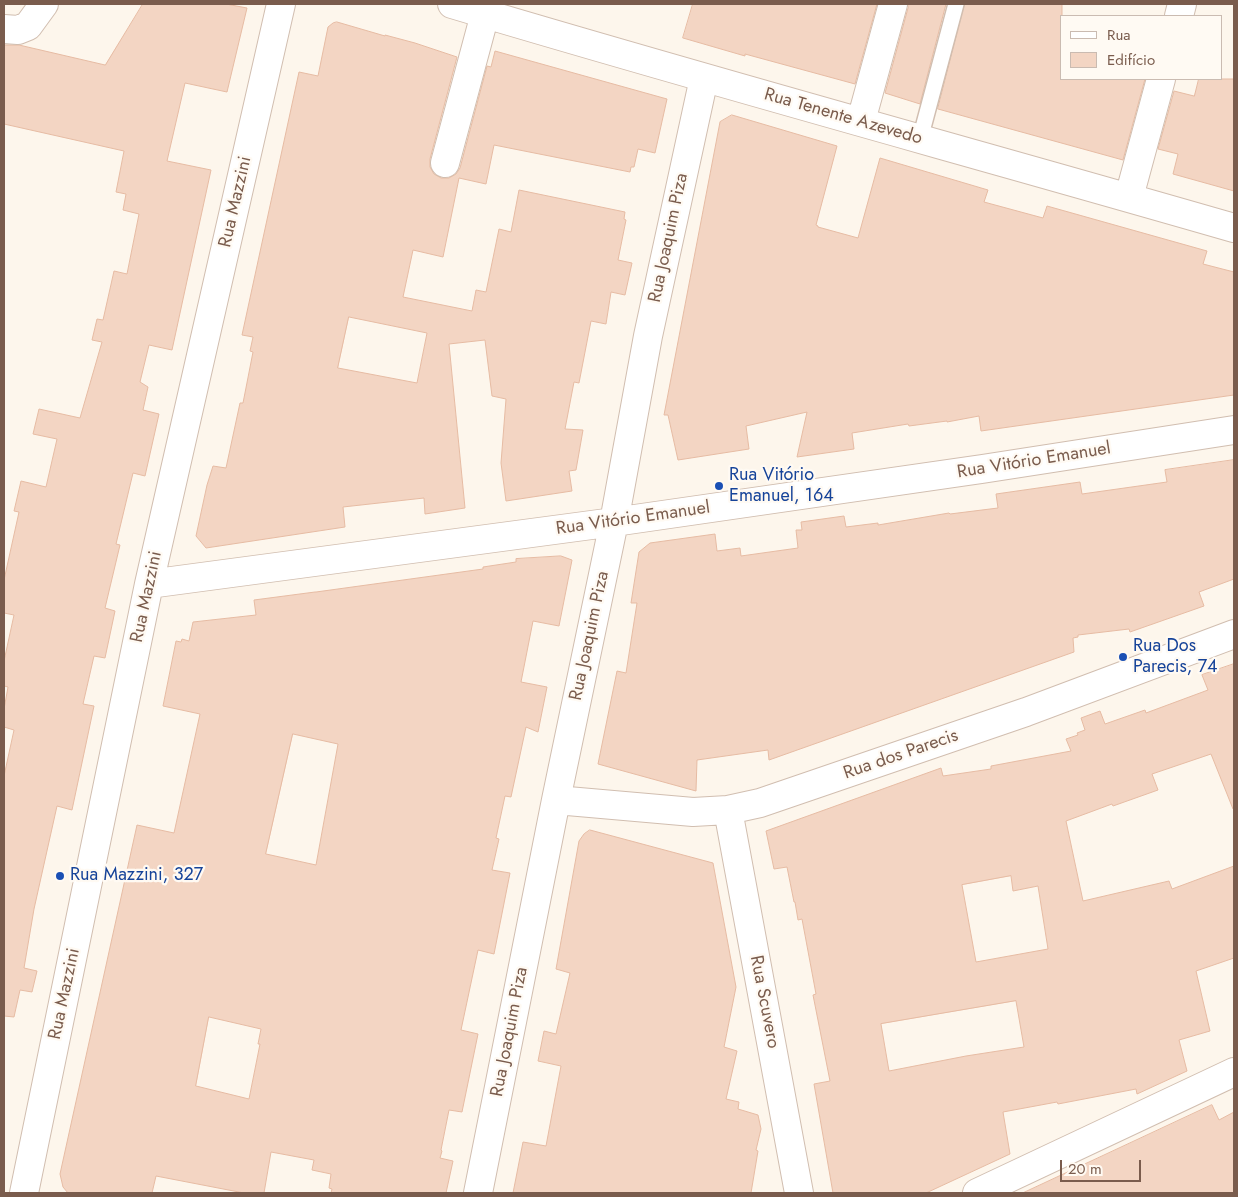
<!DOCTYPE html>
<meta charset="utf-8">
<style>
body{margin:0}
#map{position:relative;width:1238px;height:1197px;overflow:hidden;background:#fdf6ec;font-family:Jost,sans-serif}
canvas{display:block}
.frame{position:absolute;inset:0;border:5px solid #7a5c4d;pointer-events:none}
.legend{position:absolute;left:1060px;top:15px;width:162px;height:65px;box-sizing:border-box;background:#fffaf3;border:1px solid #cabbb1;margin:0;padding:6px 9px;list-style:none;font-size:15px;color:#7a5c4d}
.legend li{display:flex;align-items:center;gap:10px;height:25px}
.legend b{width:25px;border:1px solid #cabbb1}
.scale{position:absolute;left:1060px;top:1160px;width:81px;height:22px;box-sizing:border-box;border:2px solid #7a5c4d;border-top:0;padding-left:6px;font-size:15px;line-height:18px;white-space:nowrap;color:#7a5c4d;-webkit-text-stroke:4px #fffaf3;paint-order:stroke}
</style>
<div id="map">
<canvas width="1238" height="1197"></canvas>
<div class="frame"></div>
<ul class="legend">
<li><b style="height:6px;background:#fff"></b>Rua</li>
<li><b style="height:14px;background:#f3d5c3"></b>Edifício</li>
</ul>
<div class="scale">20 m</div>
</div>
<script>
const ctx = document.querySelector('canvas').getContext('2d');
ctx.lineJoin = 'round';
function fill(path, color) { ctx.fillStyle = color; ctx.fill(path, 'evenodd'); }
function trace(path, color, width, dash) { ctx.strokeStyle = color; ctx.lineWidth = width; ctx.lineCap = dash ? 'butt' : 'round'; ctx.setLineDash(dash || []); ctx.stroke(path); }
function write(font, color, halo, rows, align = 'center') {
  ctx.font = font + ' Jost,sans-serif'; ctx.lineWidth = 4.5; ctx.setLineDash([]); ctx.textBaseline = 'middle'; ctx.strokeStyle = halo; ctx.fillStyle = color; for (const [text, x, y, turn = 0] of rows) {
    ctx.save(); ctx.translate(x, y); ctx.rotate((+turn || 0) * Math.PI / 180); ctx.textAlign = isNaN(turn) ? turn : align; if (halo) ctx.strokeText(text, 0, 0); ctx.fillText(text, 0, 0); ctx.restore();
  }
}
const building = new Path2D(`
 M 143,4 L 226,4 L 247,8 L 227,92 L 185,83 L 167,161 L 211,170 L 172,350 L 149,345 L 140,382 L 148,387 L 143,410 L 159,414 L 145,476 L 133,473 L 116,544 L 120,545 L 105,608 L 115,611 L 105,658 L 94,656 L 83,704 L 94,706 L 72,810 L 57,806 L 34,909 L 24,968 L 37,971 L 32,992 L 20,990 L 14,1017 L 4,1016 L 4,776 L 14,730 L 4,727 L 4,709 L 8,687 L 4,686 L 4,661 L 14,615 L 4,613 L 4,580 L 19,512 L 14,511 L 21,481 L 46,487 L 57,439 L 33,434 L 39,409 L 80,418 L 102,342 L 92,340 L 97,319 L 103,320 L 114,271 L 127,274 L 139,214 L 123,210 L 126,194 L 116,192 L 124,151 L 4,124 L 4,45 L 19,45 L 105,65 Z
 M 693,4 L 877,4 L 855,84 L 745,54 L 745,56 L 683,38 Z
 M 908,4 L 946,4 L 920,104 L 885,93 L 908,8 Z
 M 965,4 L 1062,4 L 1062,79 L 1145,79 L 1123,160 L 938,109 Z
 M 337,22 L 385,36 L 385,35 L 415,43 L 457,57 L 430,159 L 430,167 L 434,174 L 441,178 L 449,178 L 456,174 L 460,168 L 487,66 L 491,67 L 495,51 L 667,99 L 655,153 L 638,149 L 634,167 L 631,167 L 630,172 L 494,145 L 486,184 L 459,178 L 443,257 L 413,250 L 403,297 L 472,311 L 476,290 L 486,292 L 499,229 L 511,232 L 519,190 L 625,212 L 624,219 L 626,220 L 618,260 L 632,263 L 625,295 L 611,292 L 606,324 L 591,321 L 579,383 L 574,382 L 565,429 L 583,430 L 576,470 L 569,471 L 572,491 L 506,501 L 501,463 L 506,399 L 492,396 L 485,340 L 449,344 L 465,508 L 425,514 L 424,498 L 343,507 L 345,527 L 206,548 L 196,536 L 207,485 L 213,466 L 226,468 L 240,403 L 243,403 L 253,352 L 250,351 L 253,337 L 242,335 L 299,72 L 318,76 L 328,27 L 333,23 ZM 349,317 L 427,333 L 417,383 L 338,368 Z
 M 1199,79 L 1234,79 L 1234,191 L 1173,174 L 1178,154 L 1158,149 L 1174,91 L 1194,96 Z
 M 732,115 L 837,146 L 816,225 L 818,226 L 818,227 L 858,238 L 880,158 L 988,190 L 984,202 L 1043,218 L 1047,206 L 1207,251 L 1203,264 L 1234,272 L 1234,395 L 981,431 L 979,416 L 947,422 L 947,421 L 909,426 L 908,424 L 852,433 L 854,449 L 797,457 L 807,412 L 746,426 L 749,449 L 678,460 L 668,415 L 664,415 L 720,122 Z
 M 1234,460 L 1234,579 L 1199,592 L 1204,606 L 1130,632 L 1129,629 L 1078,635 L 1078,637 L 1073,638 L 1074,652 L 769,760 L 768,750 L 697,760 L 696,791 L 598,764 L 617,671 L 626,673 L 637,603 L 631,603 L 639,552 L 650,543 L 715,534 L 717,551 L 740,548 L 741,556 L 798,548 L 796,530 L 802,530 L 801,522 L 844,516 L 846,527 L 878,523 L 878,525 L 949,513 L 950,514 L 998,508 L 996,494 L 1080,482 L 1082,494 L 1167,482 L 1165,470 Z
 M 561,556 L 572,560 L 559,626 L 533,621 L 521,682 L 547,687 L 538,732 L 526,727 L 511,797 L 505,796 L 496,838 L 499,839 L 492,870 L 510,873 L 494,954 L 478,950 L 461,1030 L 478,1034 L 462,1112 L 449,1110 L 441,1150 L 442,1151 L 440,1158 L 453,1161 L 446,1193 L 331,1193 L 332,1189 L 329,1188 L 331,1174 L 312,1170 L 314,1160 L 271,1152 L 264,1193 L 244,1193 L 156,1176 L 152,1193 L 68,1193 L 63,1187 L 60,1174 L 137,825 L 174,833 L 200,714 L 163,706 L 176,641 L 181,642 L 182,639 L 189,641 L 193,622 L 256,615 L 254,600 L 315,592 L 316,592 L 483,569 L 483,567 L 516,562 L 516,559 ZM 293,734 L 338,744 L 316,865 L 266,854 ZM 209,1017 L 261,1029 L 258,1044 L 260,1044 L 249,1099 L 196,1086 Z
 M 1234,664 L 1234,809 L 1233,809 L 1211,754 L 1152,774 L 1158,790 L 1113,806 L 1112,804 L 1066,821 L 1083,901 L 1169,881 L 1172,889 L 1234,866 L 1234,958 L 1196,971 L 1210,1031 L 1179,1040 L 1187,1071 L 1137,1094 L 1136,1089 L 1058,1104 L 1057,1102 L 1003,1112 L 1010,1154 L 926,1193 L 833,1193 L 814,1084 L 830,1081 L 813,995 L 816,994 L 802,919 L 798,920 L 795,902 L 794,902 L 787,867 L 774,869 L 766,831 L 941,768 L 943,776 L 991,769 L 991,766 L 1071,751 L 1066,739 L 1078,735 L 1077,733 L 1085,730 L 1081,718 L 1100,711 L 1105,724 L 1145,710 L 1146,713 L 1208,690 L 1202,675 ZM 1011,876 L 1013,891 L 1038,886 L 1048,949 L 976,962 L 962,885 ZM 1016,1001 L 1024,1047 L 966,1056 L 889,1071 L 881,1024 Z
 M 590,830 L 713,863 L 736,987 L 724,1047 L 737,1051 L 726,1099 L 739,1102 L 738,1109 L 758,1115 L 761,1129 L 756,1150 L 758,1151 L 751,1193 L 513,1193 L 523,1142 L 546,1146 L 561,1066 L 538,1061 L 544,1031 L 556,1034 L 570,973 L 556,969 L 579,841 L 584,834 Z
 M 1212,1105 L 1219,1120 L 1234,1112 L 1234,1193 L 1023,1193 Z`);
const lane = new Path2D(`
 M 920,139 L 956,4`);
const street = new Path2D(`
 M 452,4 C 712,82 974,153 1234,228
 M 1179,16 L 1182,4
 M 4,29 L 18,30 L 28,26 L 44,4
 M 861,121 L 893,4
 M 445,163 L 485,14
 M 1129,197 L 1161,79
 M 149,584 L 614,522 L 982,469 L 1234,430
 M 556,800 L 693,812 L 728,810 L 760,803 L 1026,712 L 1234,634
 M 728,810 L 799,1193
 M 24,1193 L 149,584 L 281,4
 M 478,1193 L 556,800 L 614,522 L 648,336 L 704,78
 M 977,1193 L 1234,1072`);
const markers = [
 [719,486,5,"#1a4fb4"],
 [1123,657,5,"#1a4fb4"],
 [60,876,5,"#1a4fb4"]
];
const streetNames = [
 ["Rua Tenente Azevedo",843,117,16],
 ["Rua Mazzini",236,202,-77],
 ["Rua Joaquim Piza",669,238,-78],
 ["Rua Vitório Emanuel",1034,461,-9],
 ["Rua Vitório Emanuel",633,519,-8],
 ["Rua Mazzini",147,597,-78],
 ["Rua Joaquim Piza",590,636,-78],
 ["Rua dos Parecis",901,755,-19],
 ["Rua Mazzini",65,994,-78],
 ["Rua Scuvero",764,1002,79],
 ["Rua Joaquim Piza",510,1032,-79]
];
const transitNames = [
 ["Rua Vitório",729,476],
 ["Emanuel, 164",729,497],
 ["Rua Dos",1133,647],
 ["Parecis, 74",1133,668],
 ["Rua Mazzini, 327",70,876]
];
fill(building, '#f3d5c3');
trace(building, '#e6bba3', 1);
trace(lane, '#d1beb0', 18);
trace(street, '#d1beb0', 30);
trace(lane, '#fff', 15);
trace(street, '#fff', 28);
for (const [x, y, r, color] of markers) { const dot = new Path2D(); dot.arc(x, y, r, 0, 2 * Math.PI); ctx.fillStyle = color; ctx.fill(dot); trace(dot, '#fffaf3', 2); }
write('18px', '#7a5c4d', '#fffaf3', streetNames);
write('18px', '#164399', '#fffaf3', transitNames, 'left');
</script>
